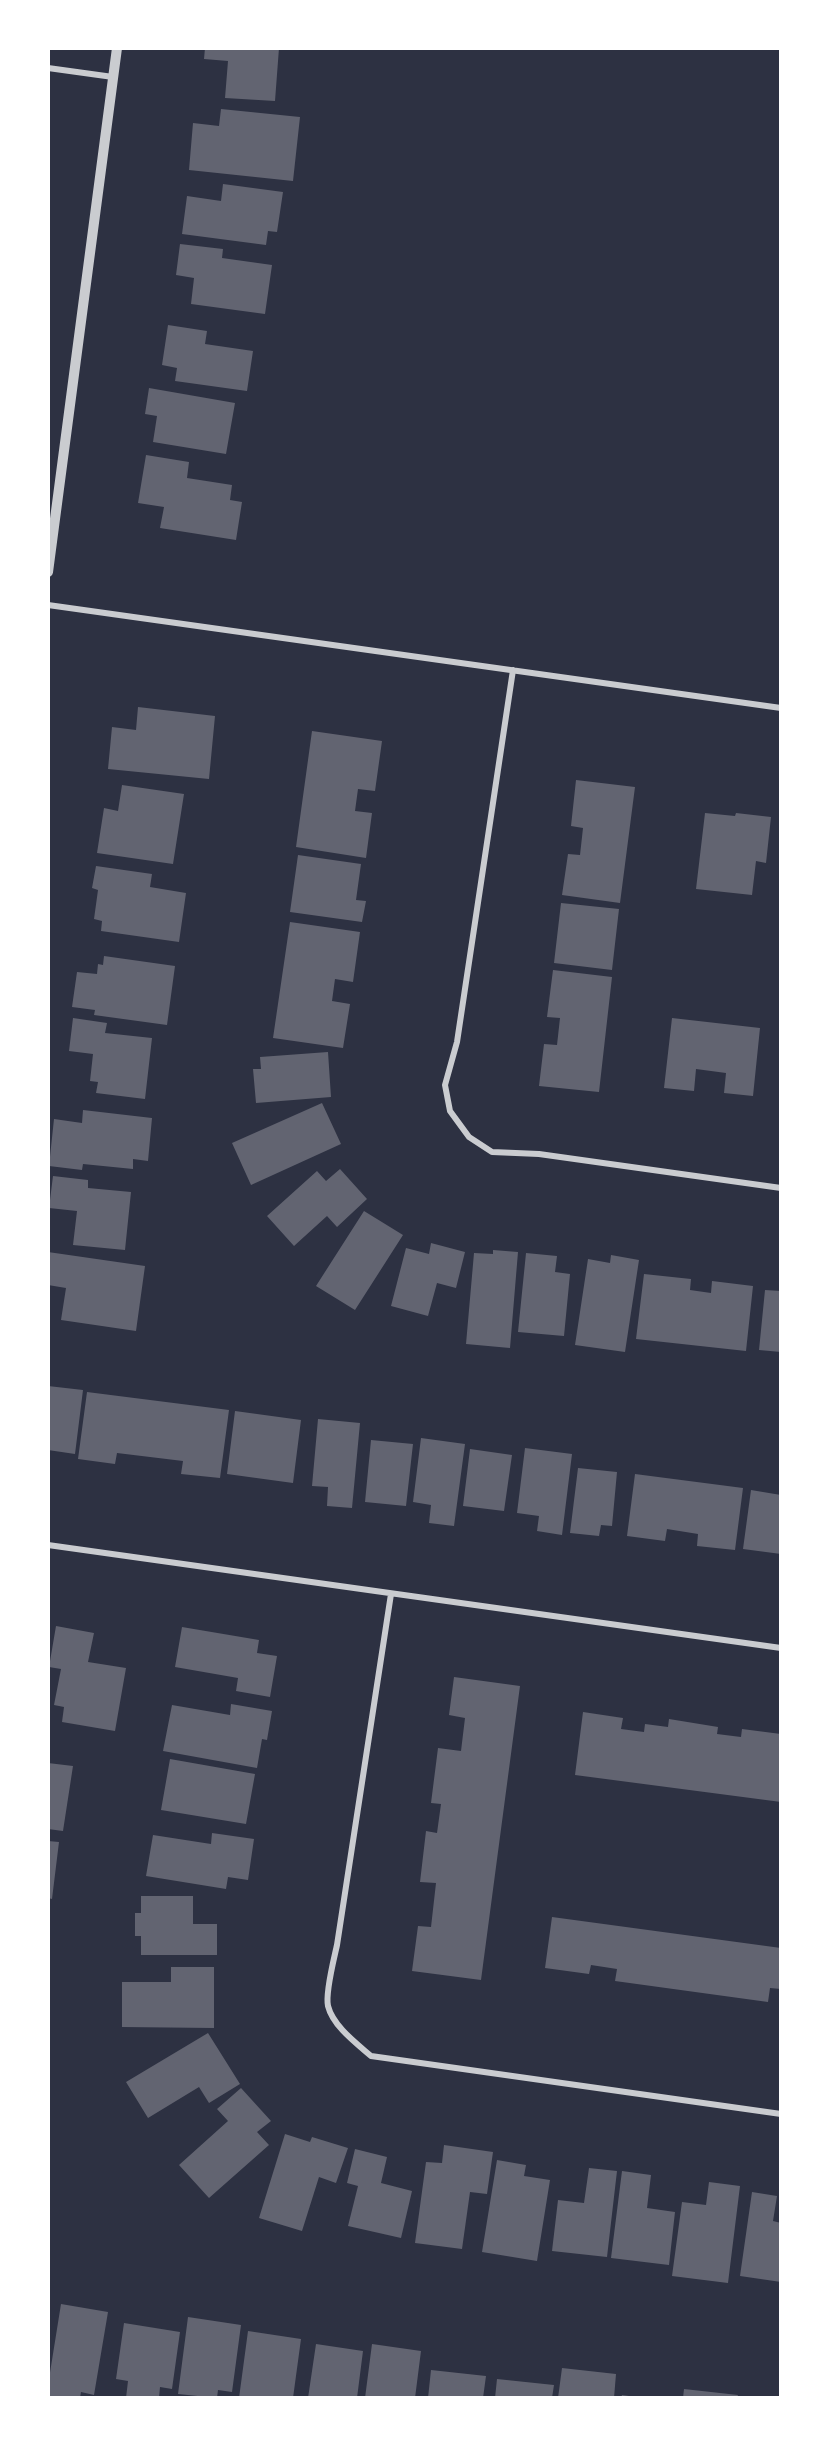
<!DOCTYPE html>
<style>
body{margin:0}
#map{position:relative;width:829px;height:2446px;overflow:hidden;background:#2d3142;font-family:"Noto Sans",sans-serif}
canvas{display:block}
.frame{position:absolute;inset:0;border:50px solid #fff;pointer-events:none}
</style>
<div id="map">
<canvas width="829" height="2446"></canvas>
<div class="frame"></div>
</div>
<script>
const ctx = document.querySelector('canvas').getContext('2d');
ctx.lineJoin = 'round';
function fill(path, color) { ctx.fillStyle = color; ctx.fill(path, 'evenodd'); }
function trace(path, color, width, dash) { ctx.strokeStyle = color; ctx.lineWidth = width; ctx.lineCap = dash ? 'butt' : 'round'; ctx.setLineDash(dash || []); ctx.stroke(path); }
const building = new Path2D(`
 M 205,48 L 279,48 L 275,101 L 225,98 L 228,61 L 204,59 Z
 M 221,109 L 300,117 L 293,181 L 189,170 L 193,123 L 219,126 Z
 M 223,184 L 283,192 L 277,232 L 268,231 L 266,245 L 182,234 L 187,196 L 221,201 Z
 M 180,244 L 223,249 L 222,258 L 272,265 L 265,314 L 191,304 L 194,278 L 176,275 Z
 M 168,325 L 207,331 L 205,344 L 253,351 L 247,391 L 175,381 L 177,368 L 162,365 Z
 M 149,388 L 235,403 L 226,454 L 153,442 L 157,416 L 145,414 Z
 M 146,455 L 189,462 L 187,478 L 232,485 L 230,500 L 242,502 L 236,540 L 160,528 L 164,507 L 138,503 Z
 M 138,707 L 215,716 L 209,779 L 108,769 L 112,727 L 136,730 Z
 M 312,731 L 382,741 L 375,791 L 358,789 L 355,811 L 372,813 L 366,858 L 296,847 Z
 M 576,780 L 635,787 L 620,903 L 562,895 L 568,854 L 580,855 L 583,828 L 571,826 Z
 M 122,785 L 184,794 L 173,864 L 97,853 L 104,808 L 118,811 Z
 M 705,813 L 735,816 L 736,813 L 771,817 L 766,863 L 756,861 L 752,895 L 696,889 Z
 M 298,855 L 361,864 L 356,900 L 366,901 L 362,922 L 290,912 Z
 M 96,866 L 152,874 L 150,887 L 186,893 L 179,942 L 101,931 L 102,921 L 94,919 L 98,890 L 92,888 Z
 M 561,903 L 619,909 L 612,970 L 554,963 Z
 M 290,922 L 360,932 L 353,982 L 335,979 L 332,1001 L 350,1004 L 343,1048 L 273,1038 Z
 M 104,956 L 175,966 L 167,1025 L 94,1015 L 95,1010 L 72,1007 L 77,972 L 97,974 L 98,964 L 103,965 Z
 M 553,970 L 612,977 L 599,1092 L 539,1086 L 544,1044 L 557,1045 L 560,1018 L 547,1017 Z
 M 73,1018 L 107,1023 L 105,1033 L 152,1038 L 145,1099 L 96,1093 L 98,1082 L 90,1081 L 93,1054 L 69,1051 Z
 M 672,1018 L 760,1028 L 753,1096 L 724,1093 L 726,1073 L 696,1069 L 694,1091 L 664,1088 Z
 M 328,1052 L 331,1097 L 256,1103 L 253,1069 L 261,1069 L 260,1057 Z
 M 322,1103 L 341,1144 L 251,1185 L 232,1143 Z
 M 83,1110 L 152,1118 L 148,1161 L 133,1159 L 133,1169 L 83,1164 L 82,1170 L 49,1166 L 54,1119 L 82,1123 Z
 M 340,1169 L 367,1199 L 337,1227 L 327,1216 L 294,1246 L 267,1216 L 317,1171 L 326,1181 Z
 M 53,1176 L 88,1180 L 88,1188 L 131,1192 L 125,1250 L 73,1245 L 77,1211 L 49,1208 Z
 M 364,1211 L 403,1235 L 355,1310 L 316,1286 Z
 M 431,1243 L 465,1252 L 456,1288 L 437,1283 L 428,1316 L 391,1306 L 406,1248 L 429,1254 Z
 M 493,1250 L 518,1252 L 510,1348 L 466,1344 L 474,1253 L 493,1254 Z
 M 48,1252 L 145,1266 L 136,1331 L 61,1320 L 66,1288 L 48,1285 Z
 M 526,1253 L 557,1256 L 555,1272 L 570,1274 L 564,1336 L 518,1332 Z
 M 611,1255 L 639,1260 L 625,1352 L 575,1345 L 588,1259 L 610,1263 Z
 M 644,1274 L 691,1279 L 690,1290 L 711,1293 L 712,1281 L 753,1286 L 746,1351 L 636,1339 Z
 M 765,1290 L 781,1291 L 781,1352 L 759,1350 Z
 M 48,1386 L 83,1390 L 75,1454 L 48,1450 Z
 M 87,1392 L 229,1410 L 220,1478 L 181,1474 L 183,1461 L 117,1453 L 115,1464 L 78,1459 Z
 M 235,1411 L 301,1420 L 293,1483 L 227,1474 Z
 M 318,1419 L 360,1423 L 352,1508 L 327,1506 L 328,1487 L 312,1486 Z
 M 421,1438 L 465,1444 L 454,1526 L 429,1523 L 431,1505 L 413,1502 Z
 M 371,1440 L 413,1444 L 406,1506 L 365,1502 Z
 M 525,1448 L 572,1454 L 562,1535 L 537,1531 L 539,1516 L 517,1513 Z
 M 470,1449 L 512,1455 L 504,1511 L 463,1506 Z
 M 578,1468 L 617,1472 L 612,1526 L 601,1525 L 599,1536 L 570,1533 Z
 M 635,1474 L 743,1488 L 735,1550 L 697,1546 L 698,1534 L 667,1529 L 665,1541 L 627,1536 Z
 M 751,1490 L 781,1495 L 781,1554 L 743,1549 Z
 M 56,1626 L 94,1633 L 88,1662 L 126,1668 L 115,1731 L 62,1722 L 64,1707 L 54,1705 L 61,1669 L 49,1667 Z
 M 182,1627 L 259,1640 L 257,1653 L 277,1656 L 270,1697 L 236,1691 L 238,1678 L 175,1667 Z
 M 454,1677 L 520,1686 L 481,1980 L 412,1971 L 418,1926 L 431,1927 L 436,1883 L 420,1882 L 426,1831 L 437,1833 L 441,1804 L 431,1803 L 438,1748 L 461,1751 L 465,1718 L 449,1715 Z
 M 231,1704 L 272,1711 L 267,1740 L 262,1739 L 257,1768 L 163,1751 L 172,1705 L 230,1715 Z
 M 583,1712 L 623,1718 L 621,1729 L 644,1732 L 645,1724 L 668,1727 L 669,1719 L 718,1727 L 717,1734 L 741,1737 L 742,1729 L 781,1734 L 781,1802 L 575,1775 Z
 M 170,1759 L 255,1774 L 246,1824 L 161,1810 Z
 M 48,1763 L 73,1766 L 63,1831 L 48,1829 Z
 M 212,1833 L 254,1839 L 248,1880 L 228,1877 L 226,1889 L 146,1876 L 153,1835 L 211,1844 Z
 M 48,1841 L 59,1842 L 52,1899 L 48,1898 Z
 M 141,1896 L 193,1896 L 193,1924 L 217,1924 L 217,1955 L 141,1955 L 141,1936 L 135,1936 L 135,1913 L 141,1913 Z
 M 552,1917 L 781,1948 L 781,1989 L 770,1988 L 768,2002 L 615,1981 L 617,1969 L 591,1965 L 589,1974 L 545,1968 Z
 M 171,1967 L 214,1967 L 214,2028 L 122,2027 L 122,1982 L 171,1982 Z
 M 208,2033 L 240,2084 L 209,2103 L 199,2087 L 148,2118 L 126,2082 Z
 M 241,2088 L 271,2121 L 257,2132 L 269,2145 L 209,2198 L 179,2165 L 228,2121 L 217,2109 Z
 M 285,2134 L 310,2142 L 312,2137 L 348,2148 L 336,2183 L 319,2177 L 302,2231 L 259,2218 Z
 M 444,2145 L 493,2152 L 487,2194 L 470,2192 L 462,2249 L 415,2243 L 426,2162 L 442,2163 Z
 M 355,2149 L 387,2157 L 381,2183 L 412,2191 L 401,2238 L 348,2226 L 358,2186 L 347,2183 Z
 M 497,2160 L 526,2165 L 524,2176 L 550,2180 L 537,2261 L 482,2252 Z
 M 589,2168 L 617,2171 L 607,2257 L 552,2251 L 558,2200 L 584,2203 Z
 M 622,2171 L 651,2175 L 647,2208 L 675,2212 L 669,2265 L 611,2258 Z
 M 709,2182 L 740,2186 L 728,2283 L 672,2276 L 682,2202 L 706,2205 Z
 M 752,2192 L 777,2196 L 773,2221 L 781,2223 L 781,2282 L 740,2276 Z
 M 61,2304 L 108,2312 L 94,2395 L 81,2392 L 80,2398 L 48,2398 L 48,2385 Z
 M 188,2317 L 241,2325 L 232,2392 L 218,2390 L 217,2398 L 178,2394 Z
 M 124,2323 L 180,2332 L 172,2389 L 160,2387 L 159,2398 L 126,2398 L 128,2381 L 116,2379 Z
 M 248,2331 L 301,2339 L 293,2398 L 239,2398 Z
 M 316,2344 L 363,2351 L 357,2398 L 308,2398 Z
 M 372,2344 L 421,2351 L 415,2398 L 365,2398 Z
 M 562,2368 L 616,2374 L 614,2398 L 558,2398 Z
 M 431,2370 L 486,2376 L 483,2398 L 428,2398 Z
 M 497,2379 L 554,2385 L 552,2398 L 495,2398 Z
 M 684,2389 L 738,2395 L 737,2398 L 683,2398 Z
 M 622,2395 L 636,2397 L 636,2398 L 621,2398 Z`);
const minor = new Path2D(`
 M 48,68 L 113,77
 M 48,605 L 781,708
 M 513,670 L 457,1042 L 445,1085 L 450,1111 L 469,1137 L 492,1152 L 539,1154 L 781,1188
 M 48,1545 L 781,1648
 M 391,1594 L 337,1945 C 334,1959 325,1993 328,2006 C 333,2026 356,2043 371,2056 L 781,2114`);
const tertiary = new Path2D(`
 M 48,572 L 117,48`);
fill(building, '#626471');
trace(minor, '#caccd0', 6);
trace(tertiary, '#caccd0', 10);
</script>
